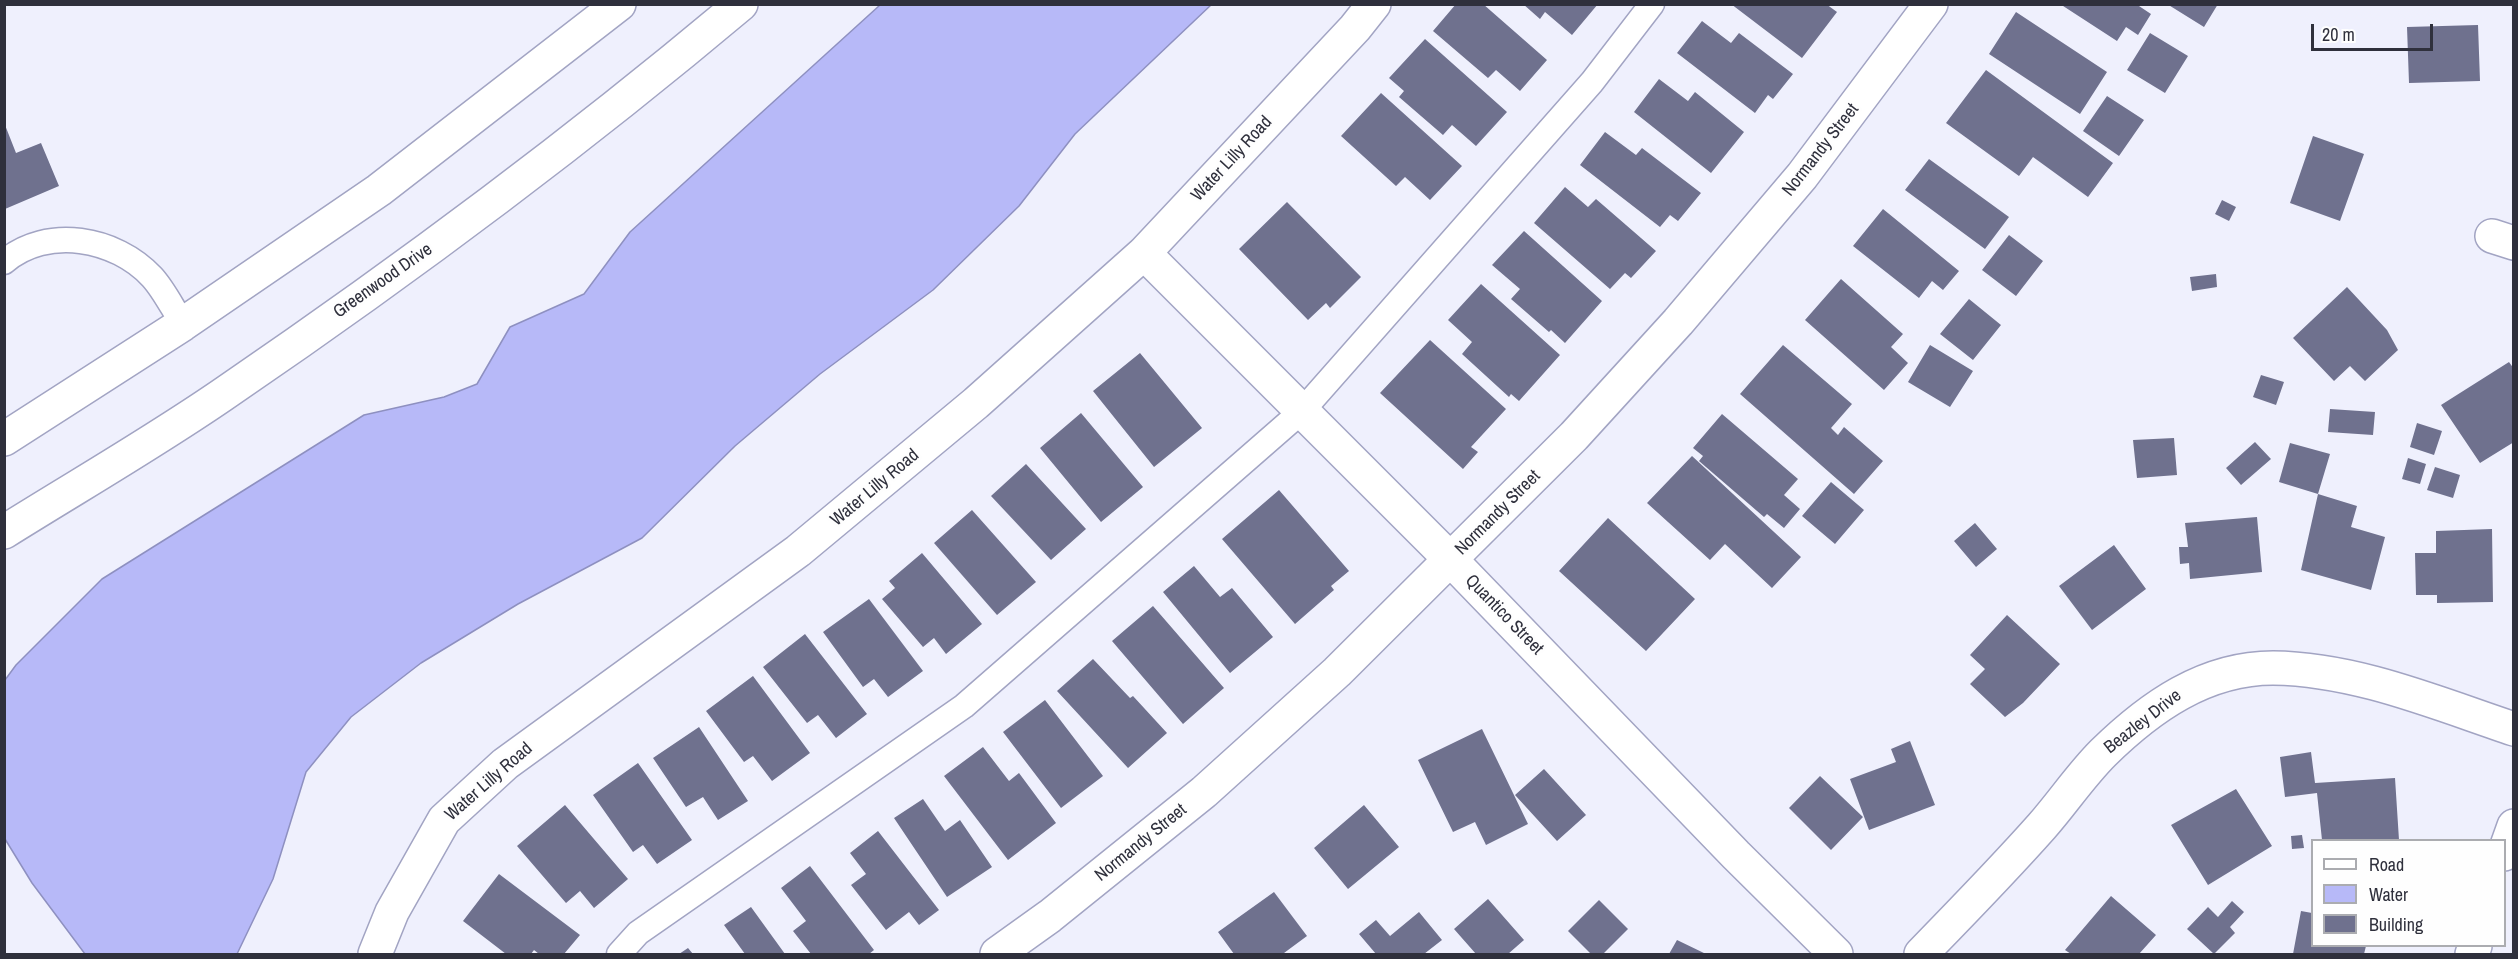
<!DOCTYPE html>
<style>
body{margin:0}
#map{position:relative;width:2518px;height:959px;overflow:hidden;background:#eff0fd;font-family:"Archivo Narrow",sans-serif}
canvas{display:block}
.frame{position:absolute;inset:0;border:6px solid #2f303c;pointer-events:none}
.legend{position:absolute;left:2311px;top:839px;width:195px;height:108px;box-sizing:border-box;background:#fefefe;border:2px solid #abacb0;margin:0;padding:8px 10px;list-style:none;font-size:18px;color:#2f303c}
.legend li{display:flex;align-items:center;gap:12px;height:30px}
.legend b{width:30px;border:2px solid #abacb0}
.scale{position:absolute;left:2311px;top:24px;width:122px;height:27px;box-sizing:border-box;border:3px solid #2f303c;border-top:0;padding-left:8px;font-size:18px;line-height:21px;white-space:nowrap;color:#2f303c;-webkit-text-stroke:4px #fefefe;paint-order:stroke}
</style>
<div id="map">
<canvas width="2518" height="959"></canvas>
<div class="frame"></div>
<ul class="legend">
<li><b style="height:8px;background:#fff"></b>Road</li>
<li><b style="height:16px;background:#b7b9f8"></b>Water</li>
<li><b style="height:16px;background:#6f718e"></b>Building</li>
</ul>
<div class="scale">20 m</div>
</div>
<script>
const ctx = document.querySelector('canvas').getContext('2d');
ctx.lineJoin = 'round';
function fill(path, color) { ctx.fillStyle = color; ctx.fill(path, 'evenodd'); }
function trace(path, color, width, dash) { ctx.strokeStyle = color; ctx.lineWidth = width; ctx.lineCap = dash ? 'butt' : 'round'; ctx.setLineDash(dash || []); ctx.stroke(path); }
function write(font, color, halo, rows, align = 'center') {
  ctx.font = font + ' "Archivo Narrow",sans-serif'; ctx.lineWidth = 6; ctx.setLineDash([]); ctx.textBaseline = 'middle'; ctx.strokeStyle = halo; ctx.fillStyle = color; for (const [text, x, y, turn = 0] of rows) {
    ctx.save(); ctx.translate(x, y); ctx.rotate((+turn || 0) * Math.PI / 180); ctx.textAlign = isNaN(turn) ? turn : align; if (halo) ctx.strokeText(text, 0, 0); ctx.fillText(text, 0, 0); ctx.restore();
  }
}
const water = new Path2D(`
 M 880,5 L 1211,5 L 1075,134 L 1019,206 L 933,290 L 820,374 L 735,446 L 642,538 L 518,604 L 421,663 L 351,717 L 306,772 L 273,879 L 237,954 L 85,954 L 32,883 L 5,839 L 5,680 L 16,665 L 102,579 L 364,415 L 444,397 L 477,384 L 510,327 L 584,294 L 630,232 Z`);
const building = new Path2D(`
 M 1456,4 L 1483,4 L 1547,60 L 1520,91 L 1496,70 L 1488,78 L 1433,31 Z
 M 1523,4 L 1598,4 L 1572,35 L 1545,12 L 1540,19 Z
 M 1731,4 L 1826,4 L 1837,12 L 1802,58 Z
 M 2060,4 L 2136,4 L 2151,14 L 2138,35 L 2126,27 L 2117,41 Z
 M 2167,4 L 2218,4 L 2204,27 Z
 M 2016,12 L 2107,72 L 2080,114 L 1989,54 Z
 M 1702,21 L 1731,43 L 1739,33 L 1793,74 L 1773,99 L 1768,95 L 1755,113 L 1677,53 Z
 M 2478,25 L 2480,81 L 2409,83 L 2407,27 Z
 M 2150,33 L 2188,56 L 2165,93 L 2127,70 Z
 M 1425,39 L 1507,112 L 1476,146 L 1452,125 L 1443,135 L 1399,97 L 1404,91 L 1389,78 Z
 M 1986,70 L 2113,163 L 2088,197 L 2033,157 L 2019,176 L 1946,123 Z
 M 1659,79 L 1688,101 L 1695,92 L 1744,132 L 1711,173 L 1634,112 Z
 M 1381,93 L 1462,166 L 1430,200 L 1405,177 L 1396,186 L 1341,136 Z
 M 2107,96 L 2144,120 L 2119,156 L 2083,131 Z
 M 5,125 L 16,153 L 41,143 L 59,186 L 5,209 Z
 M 1605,132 L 1636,155 L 1642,148 L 1701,193 L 1678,221 L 1670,215 L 1660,227 L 1580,165 Z
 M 2313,136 L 2364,154 L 2340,221 L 2290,203 Z
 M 1929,159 L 2009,217 L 1985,249 L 1905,190 Z
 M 1565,187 L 1588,207 L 1596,199 L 1656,251 L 1631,278 L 1625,273 L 1610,289 L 1534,223 Z
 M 2222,200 L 2236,207 L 2229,221 L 2215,214 Z
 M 1287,202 L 1361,277 L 1330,308 L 1326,303 L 1308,320 L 1239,249 Z
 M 1883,209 L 1959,271 L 1943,290 L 1932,281 L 1919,298 L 1853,246 Z
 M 1524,231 L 1602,301 L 1565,343 L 1551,330 L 1549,332 L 1511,299 L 1520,289 L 1492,265 Z
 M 2009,235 L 2043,261 L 2016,296 L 1982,270 Z
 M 2216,274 L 2217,287 L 2192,291 L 2190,277 Z
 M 1841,279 L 1903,334 L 1891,347 L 1908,363 L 1884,390 L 1805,320 Z
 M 1481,284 L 1560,355 L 1519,401 L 1511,394 L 1509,397 L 1462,354 L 1472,342 L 1448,320 Z
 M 2347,287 L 2387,330 L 2398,350 L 2365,381 L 2350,366 L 2334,381 L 2293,338 Z
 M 1969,299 L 2001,325 L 1973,360 L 1940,334 Z
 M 1430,340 L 1506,409 L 1471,447 L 1478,452 L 1463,469 L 1380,393 Z
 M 1783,345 L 1852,404 L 1831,428 L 1838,435 L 1844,427 L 1883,461 L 1854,494 L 1740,394 Z
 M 1930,345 L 1973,371 L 1950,407 L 1908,382 Z
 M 1140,353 L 1202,428 L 1154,467 L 1093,391 Z
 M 2509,362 L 2514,369 L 2514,442 L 2480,463 L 2441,405 Z
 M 2261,375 L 2284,382 L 2276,405 L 2253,397 Z
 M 2330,409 L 2375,412 L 2373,435 L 2328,432 Z
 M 1081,413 L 1143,487 L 1101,522 L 1040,448 Z
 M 1722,414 L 1798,479 L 1784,495 L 1800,509 L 1784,528 L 1767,514 L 1764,517 L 1699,461 L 1703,456 L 1693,448 Z
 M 2417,423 L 2442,431 L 2434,455 L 2410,447 Z
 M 2174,438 L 2177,475 L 2137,478 L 2133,440 Z
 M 2255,442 L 2271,459 L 2241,485 L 2226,468 Z
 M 2290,443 L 2330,454 L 2318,494 L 2279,482 Z
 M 1692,456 L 1801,557 L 1772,588 L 1725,544 L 1710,560 L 1647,503 Z
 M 2408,458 L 2426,464 L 2420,484 L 2402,479 Z
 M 1026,464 L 1086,529 L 1051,560 L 991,496 Z
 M 2435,467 L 2460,475 L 2453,498 L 2427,490 Z
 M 1831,482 L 1864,510 L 1835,544 L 1802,516 Z
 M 1279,490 L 1349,571 L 1331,586 L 1334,590 L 1295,624 L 1222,539 Z
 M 2318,494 L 2357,506 L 2351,527 L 2385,537 L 2371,590 L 2301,570 Z
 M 972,510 L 1036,582 L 997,615 L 934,543 Z
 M 2257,517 L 2262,572 L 2190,579 L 2189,563 L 2180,564 L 2179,547 L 2188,547 L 2185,523 Z
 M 1608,518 L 1695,599 L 1646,651 L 1559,571 Z
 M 1975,523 L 1997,549 L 1976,567 L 1954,541 Z
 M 2492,529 L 2493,602 L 2437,603 L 2437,595 L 2416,595 L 2415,553 L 2436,553 L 2436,531 Z
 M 2114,545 L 2146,589 L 2092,630 L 2059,586 Z
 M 922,553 L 982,624 L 946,654 L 934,638 L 923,647 L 882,599 L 895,588 L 889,581 Z
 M 1194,566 L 1220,597 L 1232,588 L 1273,637 L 1230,673 L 1163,592 Z
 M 869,599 L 923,671 L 888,697 L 874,679 L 863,687 L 823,632 Z
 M 1153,606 L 1224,688 L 1183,724 L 1112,641 Z
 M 2007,615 L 2060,664 L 2023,703 L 2005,717 L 1970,684 L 1985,669 L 1970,655 Z
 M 805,634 L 867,714 L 836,738 L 818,715 L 807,723 L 763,667 Z
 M 1093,659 L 1130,698 L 1133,696 L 1167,733 L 1128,768 L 1057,691 Z
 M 753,676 L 810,753 L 772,781 L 753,756 L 744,762 L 706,711 Z
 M 1045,700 L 1103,776 L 1061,808 L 1003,732 Z
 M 699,727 L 748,801 L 718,820 L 703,797 L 686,807 L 653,758 Z
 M 1482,729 L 1528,824 L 1486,845 L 1475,822 L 1453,832 L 1418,760 Z
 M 1910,741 L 1935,805 L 1869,830 L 1850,779 L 1896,762 L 1891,749 Z
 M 983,747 L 1009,781 L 1019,773 L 1056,823 L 1008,860 L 944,776 Z
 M 2311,752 L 2315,783 L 2395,778 L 2399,840 L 2322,840 L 2317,793 L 2285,797 L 2280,757 Z
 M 638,763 L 692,840 L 657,864 L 643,845 L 633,852 L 593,795 Z
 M 1544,769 L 1586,815 L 1557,841 L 1515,795 Z
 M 1820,776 L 1863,817 L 1831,850 L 1789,808 Z
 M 2236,789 L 2272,846 L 2208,885 L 2171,825 Z
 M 923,799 L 945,831 L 960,820 L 992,867 L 947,897 L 894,818 Z
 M 565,805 L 628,879 L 594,908 L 580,891 L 566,903 L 517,846 Z
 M 1364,805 L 1399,847 L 1348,889 L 1314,848 Z
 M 878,831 L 939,910 L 919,925 L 909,912 L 886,930 L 851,885 L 866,874 L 850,853 Z
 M 2302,835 L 2304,848 L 2292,849 L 2291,836 Z
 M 810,866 L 874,950 L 869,954 L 811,954 L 793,931 L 806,921 L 781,888 Z
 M 499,874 L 580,935 L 564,954 L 539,954 L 534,950 L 531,954 L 506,954 L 463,921 Z
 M 1274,892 L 1307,936 L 1284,953 L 1285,954 L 1234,954 L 1218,932 Z
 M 2111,896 L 2156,935 L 2139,954 L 2071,954 L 2065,950 Z
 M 1488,899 L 1524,940 L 1508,954 L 1476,954 L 1454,929 Z
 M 1599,900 L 1628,929 L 1603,954 L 1591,954 L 1568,931 Z
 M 2232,901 L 2244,912 L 2230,927 L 2235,933 L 2214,954 L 2187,929 L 2208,907 L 2218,917 Z
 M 751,907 L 785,954 L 745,954 L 724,925 Z
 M 2301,911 L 2312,913 L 2312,946 L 2366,946 L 2364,954 L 2293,954 Z
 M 1419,912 L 1442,940 L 1424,954 L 1376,954 L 1359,934 L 1376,920 L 1390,936 Z
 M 1677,940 L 1706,954 L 1669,954 Z
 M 688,948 L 693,954 L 679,954 Z`);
const lane = new Path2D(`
 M 4,262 C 47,225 116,238 152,277 C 164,290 173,309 183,324
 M 619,954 L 638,933 L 964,706 L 1302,411 L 1592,82 L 1652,4`);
const street = new Path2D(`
 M 2492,236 L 2514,243
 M 1144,253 L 1451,560 L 1736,855 L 1836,954
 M 2504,854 L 2514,826
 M 375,954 L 392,912 L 444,820 L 505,764 L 798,551 L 976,403 L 1144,253 L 1355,28 L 1374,4
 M 997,954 L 1050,916 L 1204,792 L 1337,672 L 1574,436 L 1678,322 L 1802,176 L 1931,4
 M 1921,954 C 1962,912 2003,870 2042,826 C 2063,802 2081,775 2103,753 C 2150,707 2205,668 2273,668 C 2356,669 2436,703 2514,729
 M 2472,954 L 2475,946`);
const secondary = new Path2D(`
 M 4,439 L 183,324 L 379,190 L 619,4
 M 4,532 C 79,485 156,441 228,391 C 405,270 577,142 741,4`);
const streetNames = [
 ["Normandy Street",1821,150,-52],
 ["Water Lilly Road",1232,159,-47],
 ["Greenwood Drive",383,281,-35],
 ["Water Lilly Road",875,488,-40],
 ["Normandy Street",1498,513,-45],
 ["Quantico Street",1504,615,46],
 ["Beazley Drive",2143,722,-38],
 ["Water Lilly Road",489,782,-41],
 ["Normandy Street",1141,843,-39]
];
fill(water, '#b7b9f8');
trace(water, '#8e90c0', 1.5);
fill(building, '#6f718e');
trace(lane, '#a2a4c3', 27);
trace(street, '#a2a4c3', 36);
trace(secondary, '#a2a4c3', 36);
trace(lane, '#fff', 24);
trace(street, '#fff', 33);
trace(secondary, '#fff', 33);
write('18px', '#2f303c', '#fefefe', streetNames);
</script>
